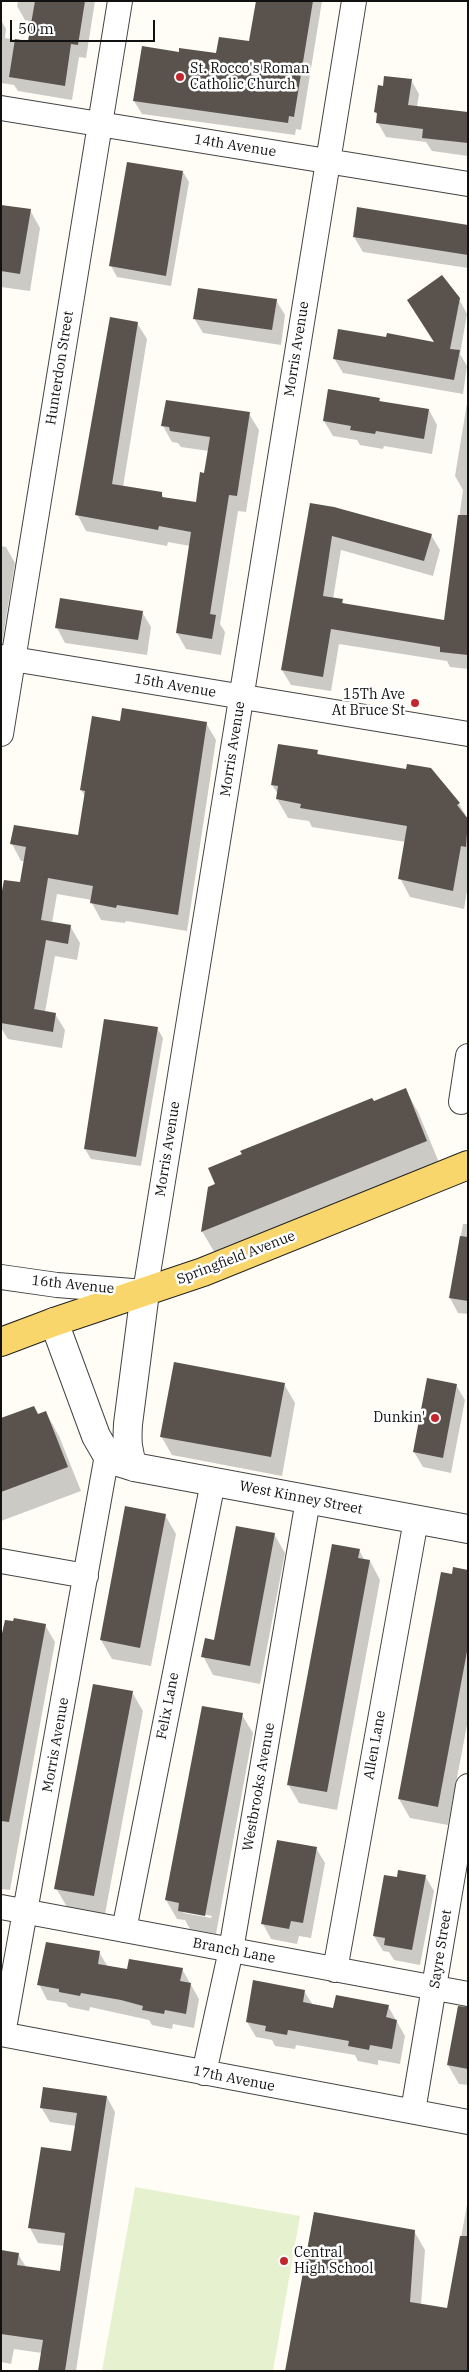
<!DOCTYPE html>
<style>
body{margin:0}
#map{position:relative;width:469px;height:2372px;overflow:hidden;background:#fffdf5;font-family:"IBM Plex Serif",serif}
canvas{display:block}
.frame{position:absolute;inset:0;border:2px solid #111;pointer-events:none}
.scale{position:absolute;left:10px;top:20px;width:145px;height:22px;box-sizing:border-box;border:2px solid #111;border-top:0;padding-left:6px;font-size:15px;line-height:18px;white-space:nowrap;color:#111;-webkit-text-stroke:4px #fff;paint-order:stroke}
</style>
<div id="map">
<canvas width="469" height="2372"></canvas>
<div class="frame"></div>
<div class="scale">50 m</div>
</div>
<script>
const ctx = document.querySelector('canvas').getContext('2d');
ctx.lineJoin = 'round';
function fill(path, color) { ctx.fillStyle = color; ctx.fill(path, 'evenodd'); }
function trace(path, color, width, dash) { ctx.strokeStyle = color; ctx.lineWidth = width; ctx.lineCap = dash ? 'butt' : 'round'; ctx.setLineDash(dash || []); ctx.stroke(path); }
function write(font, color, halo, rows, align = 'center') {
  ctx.font = font + ' "IBM Plex Serif",serif'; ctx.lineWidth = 5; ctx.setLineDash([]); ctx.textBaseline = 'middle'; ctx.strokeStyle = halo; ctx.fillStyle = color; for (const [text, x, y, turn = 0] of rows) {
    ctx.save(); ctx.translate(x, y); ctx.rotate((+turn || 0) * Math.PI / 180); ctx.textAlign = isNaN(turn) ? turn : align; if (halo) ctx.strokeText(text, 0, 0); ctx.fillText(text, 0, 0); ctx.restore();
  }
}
const pitch = new Path2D(`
 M 135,2187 L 300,2216 L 273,2371 L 102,2371 Z`);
const shadow = new Path2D(`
 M 18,1 L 95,1 L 86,58 L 79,57 L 72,100 L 18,91 L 14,85 L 1,83 L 1,20 L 6,29 L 5,38 L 29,42 L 33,22 L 25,20 L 17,6 Z
 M 257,1 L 322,1 L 301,130 L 296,129 L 295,135 L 142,114 L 134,101 L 217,55 L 250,43 Z
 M 411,80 L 419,94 L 417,107 L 468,113 L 468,156 L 432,151 L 426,142 L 386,137 L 378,123 L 378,117 L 376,112 L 384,87 Z
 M 183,172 L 189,182 L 171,286 L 117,277 L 111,266 Z
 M 1,206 L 30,210 L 40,228 L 30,291 L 1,287 Z
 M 468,227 L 468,268 L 363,252 L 354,237 Z
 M 459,299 L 467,314 L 460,354 L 467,366 L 463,394 L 343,373 L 334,358 L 387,339 L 436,343 Z
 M 276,300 L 285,315 L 281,345 L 203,333 L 194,318 Z
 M 137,323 L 147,339 L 123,487 L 161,493 L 164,498 L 197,504 L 209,451 L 181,447 L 178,443 L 172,442 L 163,426 L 249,414 L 259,430 L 246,512 L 238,511 L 220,624 L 225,632 L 221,655 L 186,649 L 177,633 L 190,546 L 168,542 L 167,546 L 86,531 L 77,514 Z
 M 468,397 L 468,669 L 450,667 L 447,661 L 339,644 L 331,691 L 291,685 L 282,670 L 311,505 L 431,535 L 440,550 L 433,576 L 341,550 L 333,599 L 342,600 L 344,605 L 445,621 L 463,490 L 455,476 Z
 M 379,399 L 381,402 L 429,410 L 437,425 L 432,454 L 384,446 L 383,449 L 360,445 L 357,440 L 333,436 L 324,421 Z
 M 1,546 L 6,547 L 15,563 L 2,643 Z
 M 142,612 L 151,627 L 147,655 L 65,643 L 57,628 Z
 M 121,722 L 206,723 L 216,740 L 187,931 L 126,921 L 125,923 L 101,920 L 92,903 L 92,900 L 57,894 L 52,923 L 70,926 L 80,943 L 77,960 L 55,956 L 45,1012 L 55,1014 L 65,1030 L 62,1048 L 8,1039 L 1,1028 L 1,1003 L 25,861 L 21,861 L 12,844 L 79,837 L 85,796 L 81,790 Z
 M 317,751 L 319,756 L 407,770 L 431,769 L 459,804 L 468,819 L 468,885 L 464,909 L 410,897 L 400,878 L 406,842 L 312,827 L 309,821 L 288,818 L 277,799 L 278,794 L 272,785 Z
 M 157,1028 L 163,1038 L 141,1166 L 91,1159 L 85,1149 Z
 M 406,1090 L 419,1114 L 440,1165 L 216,1255 L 202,1231 L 374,1103 Z
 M 463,1224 L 468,1224 L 468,1314 L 458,1313 L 450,1298 Z
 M 428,1379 L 456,1385 L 465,1400 L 451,1473 L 423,1467 L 414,1452 Z
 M 284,1384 L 295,1403 L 282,1476 L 172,1455 L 161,1436 Z
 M 46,1413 L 59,1436 L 81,1491 L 1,1521 L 1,1420 L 38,1415 Z
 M 165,1515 L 176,1534 L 151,1666 L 112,1659 L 101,1640 Z
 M 274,1534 L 285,1553 L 260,1684 L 213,1675 L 203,1656 L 215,1642 Z
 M 359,1550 L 365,1561 L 370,1561 L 380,1580 L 337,1810 L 299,1803 L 288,1784 Z
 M 468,1571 L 468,1720 L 448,1825 L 410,1818 L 399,1799 L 453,1575 Z
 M 14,1623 L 45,1625 L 55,1642 L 10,1890 L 1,1889 L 1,1645 Z
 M 132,1692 L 143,1711 L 105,1914 L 67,1907 L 56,1888 Z
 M 242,1715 L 253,1733 L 216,1934 L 190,1929 L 185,1920 L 177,1919 L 166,1900 ZM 181,1910 L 212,1916 L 211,1918 L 184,1913 Z
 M 316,1848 L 325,1863 L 311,1938 L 299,1936 L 297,1944 L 271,1939 L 263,1924 Z
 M 425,1876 L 434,1891 L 420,1965 L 394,1960 L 389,1952 L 383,1951 L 374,1936 L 398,1878 Z
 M 99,1952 L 108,1967 L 128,1970 L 182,1969 L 199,1999 L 194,2028 L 173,2024 L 172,2029 L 152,2025 L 149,2020 L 90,2007 L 89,2011 L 69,2007 L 66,2003 L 47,2000 L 39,1984 Z
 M 304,1991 L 313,2005 L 334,2010 L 388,2006 L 405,2036 L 400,2064 L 378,2060 L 378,2065 L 358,2061 L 355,2055 L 296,2045 L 295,2049 L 275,2046 L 272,2040 L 256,2037 L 247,2022 Z
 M 468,2025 L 468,2085 L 459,2084 L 448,2065 Z
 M 107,2097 L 115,2112 L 76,2371 L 39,2371 L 42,2353 L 14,2349 L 11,2364 L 1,2362 L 1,2251 L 18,2254 L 26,2267 L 61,2272 L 65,2246 L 38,2243 L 30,2228 L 72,2152 L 76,2126 L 50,2122 L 41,2107 Z
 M 468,2199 L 468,2371 L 286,2371 L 414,2231 L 425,2250 L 421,2305 L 448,2310 Z`);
const building = new Path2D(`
 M 35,1 L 85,1 L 78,45 L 71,44 L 65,86 L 9,77 L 15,39 L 28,41 Z
 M 256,1 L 313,1 L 294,117 L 289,116 L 288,123 L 133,101 L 142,46 L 179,52 L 179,48 L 216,53 L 219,37 L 249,41 Z
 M 384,76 L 412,79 L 408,105 L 468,112 L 468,143 L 422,138 L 423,129 L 376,123 L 377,113 L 374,112 L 378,85 L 383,86 Z
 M 127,162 L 183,171 L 166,276 L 109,266 Z
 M 1,205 L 31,209 L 20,274 L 1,271 Z
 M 357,207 L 468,225 L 468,255 L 353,237 Z
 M 442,275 L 460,298 L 450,349 L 460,350 L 454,380 L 333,359 L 338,329 L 386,337 L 387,333 L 434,342 L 407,300 Z
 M 198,288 L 277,299 L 272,330 L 193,319 Z
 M 110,317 L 138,322 L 112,484 L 162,492 L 162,497 L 196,502 L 200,472 L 204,473 L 210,437 L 170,431 L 169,427 L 161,426 L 166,400 L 250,412 L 237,496 L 229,495 L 210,614 L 216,615 L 212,639 L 176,633 L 191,532 L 159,526 L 158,530 L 75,515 Z
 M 328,389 L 380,398 L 379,401 L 429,409 L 424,439 L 376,431 L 375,434 L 350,430 L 351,426 L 323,421 Z
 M 310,503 L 334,507 L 432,534 L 424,561 L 332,536 L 323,596 L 343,599 L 342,603 L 444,620 L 458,515 L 468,515 L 468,655 L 440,652 L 440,647 L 331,629 L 323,677 L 281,670 Z
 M 60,598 L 143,611 L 138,640 L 55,628 Z
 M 122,708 L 207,722 L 178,915 L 117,905 L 116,908 L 90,903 L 93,886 L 48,878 L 41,920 L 71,925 L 68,944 L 46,940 L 34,1009 L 56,1013 L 53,1032 L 1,1023 L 1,896 L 4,880 L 20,882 L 26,847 L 10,844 L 14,825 L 78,835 L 85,791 L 80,790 L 92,716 L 120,721 Z
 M 278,744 L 318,750 L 317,754 L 406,769 L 407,764 L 431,768 L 460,803 L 457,805 L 468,819 L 466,847 L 461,846 L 453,891 L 398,879 L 407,826 L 300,808 L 301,804 L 276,799 L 278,786 L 271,785 Z
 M 104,1019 L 158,1027 L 136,1157 L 84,1149 Z
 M 406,1088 L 427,1141 L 201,1232 L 208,1187 L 215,1184 L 208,1168 L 242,1154 L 240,1151 L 372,1098 L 374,1101 Z
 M 460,1236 L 468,1237 L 468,1301 L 449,1298 Z
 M 174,1362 L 285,1383 L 271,1457 L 160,1437 Z
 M 427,1378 L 457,1384 L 443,1458 L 413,1452 Z
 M 34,1406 L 38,1414 L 46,1411 L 68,1467 L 1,1492 L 1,1418 Z
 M 125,1506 L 166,1514 L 140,1648 L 100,1640 Z
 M 236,1526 L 275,1533 L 250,1666 L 201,1657 L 205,1638 L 214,1640 Z
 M 332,1544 L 360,1549 L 358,1558 L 370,1560 L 327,1792 L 287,1785 Z
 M 453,1567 L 468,1570 L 468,1646 L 438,1807 L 398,1799 L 441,1572 L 452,1574 Z
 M 14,1618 L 46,1624 L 9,1822 L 1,1821 L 1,1638 L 5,1620 L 13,1621 Z
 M 93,1684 L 133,1691 L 94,1896 L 54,1889 Z
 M 202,1706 L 243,1713 L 205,1916 L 178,1911 L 179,1903 L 165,1900 Z
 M 277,1840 L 317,1847 L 303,1923 L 291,1921 L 289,1929 L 261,1924 Z
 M 398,1870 L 426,1875 L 412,1950 L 384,1945 L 385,1938 L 373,1936 L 384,1875 L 397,1877 Z
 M 46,1942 L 100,1951 L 98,1964 L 127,1969 L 129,1959 L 183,1968 L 180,1981 L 191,1983 L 186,2014 L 165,2010 L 164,2014 L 142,2010 L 143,2006 L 121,2000 L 81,1993 L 80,1996 L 59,1992 L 59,1989 L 37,1985 Z
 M 253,1980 L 305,1990 L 303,2002 L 333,2008 L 336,1995 L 389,2005 L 386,2017 L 397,2020 L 392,2049 L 370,2045 L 369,2050 L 348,2046 L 349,2041 L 288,2030 L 287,2035 L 265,2031 L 266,2026 L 246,2022 Z
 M 458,2006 L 468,2007 L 468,2069 L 447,2065 Z
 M 43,2087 L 107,2096 L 65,2371 L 38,2371 L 43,2340 L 1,2334 L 1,2250 L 19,2253 L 17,2265 L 60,2271 L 65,2233 L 28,2228 L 41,2147 L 71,2151 L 77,2113 L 40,2108 Z
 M 314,2212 L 415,2230 L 410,2302 L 447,2308 L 460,2236 L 468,2236 L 468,2371 L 285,2371 Z`);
const minor = new Path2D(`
 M 1,108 L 468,184
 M 1,657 L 468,734
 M 1,734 L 120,1
 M 461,1102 L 468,1056
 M 1,1277 L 57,1285 L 145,1292 L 354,1
 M 1,1561 L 86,1576
 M 1,1907 L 468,1994
 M 124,1930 L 213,1482
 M 335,1970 L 416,1520
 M 1,2034 L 468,2122
 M 3,2034 L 107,1455
 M 204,2073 L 231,1950 L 308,1500
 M 413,2111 L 468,1786`);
const tertiary = new Path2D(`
 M 54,1322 L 96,1436 L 107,1455 L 118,1462 L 134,1467 L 468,1529
 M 134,1467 C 127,1452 127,1440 128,1424 L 145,1292`);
const primary = new Path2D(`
 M 1,1342 L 54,1322 L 203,1272 L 468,1165`);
const markers = [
 [180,77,5,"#c4262e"],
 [415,703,5,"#c4262e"],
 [435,1418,5,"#c4262e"],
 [284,2261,5,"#c4262e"]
];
const poiNames = [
 ["St. Rocco's Roman",190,69],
 ["Catholic Church",190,85],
 ["15Th Ave",405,695,"right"],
 ["At Bruce St",405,711,"right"],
 ["Dunkin'",425,1418,"right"],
 ["Central",294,2253],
 ["High School",294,2269]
];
const streetNames = [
 ["14th Avenue",235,146,9],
 ["Morris Avenue",297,349,-81],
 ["Hunterdon Street",60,368,-81],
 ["15th Avenue",175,686,10],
 ["Morris Avenue",233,749,-81],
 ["Morris Avenue",168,1149,-81],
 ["Springfield Avenue",236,1258,-21],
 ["16th Avenue",73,1285,6],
 ["West Kinney Street",301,1498,11],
 ["Felix Lane",168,1706,-79],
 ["Morris Avenue",56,1745,-80],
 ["Allen Lane",375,1745,-80],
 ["Westbrooks Avenue",259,1787,-80],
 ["Sayre Street",441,1949,-81],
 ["Branch Lane",234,1951,11],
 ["17th Avenue",234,2079,11]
];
fill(pitch, '#e6f2cf');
fill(shadow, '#0003');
fill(building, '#5a524d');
trace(minor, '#444', 26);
trace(tertiary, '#444', 30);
trace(primary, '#222', 30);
trace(minor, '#fff', 24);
trace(tertiary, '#fff', 28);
trace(primary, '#f9d66b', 28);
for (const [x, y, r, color] of markers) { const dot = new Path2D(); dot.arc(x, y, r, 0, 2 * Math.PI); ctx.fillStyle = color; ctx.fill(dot); trace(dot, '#fff', 2); }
write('14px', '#111', '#fff', poiNames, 'left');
write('14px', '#111', '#fff', streetNames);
</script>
